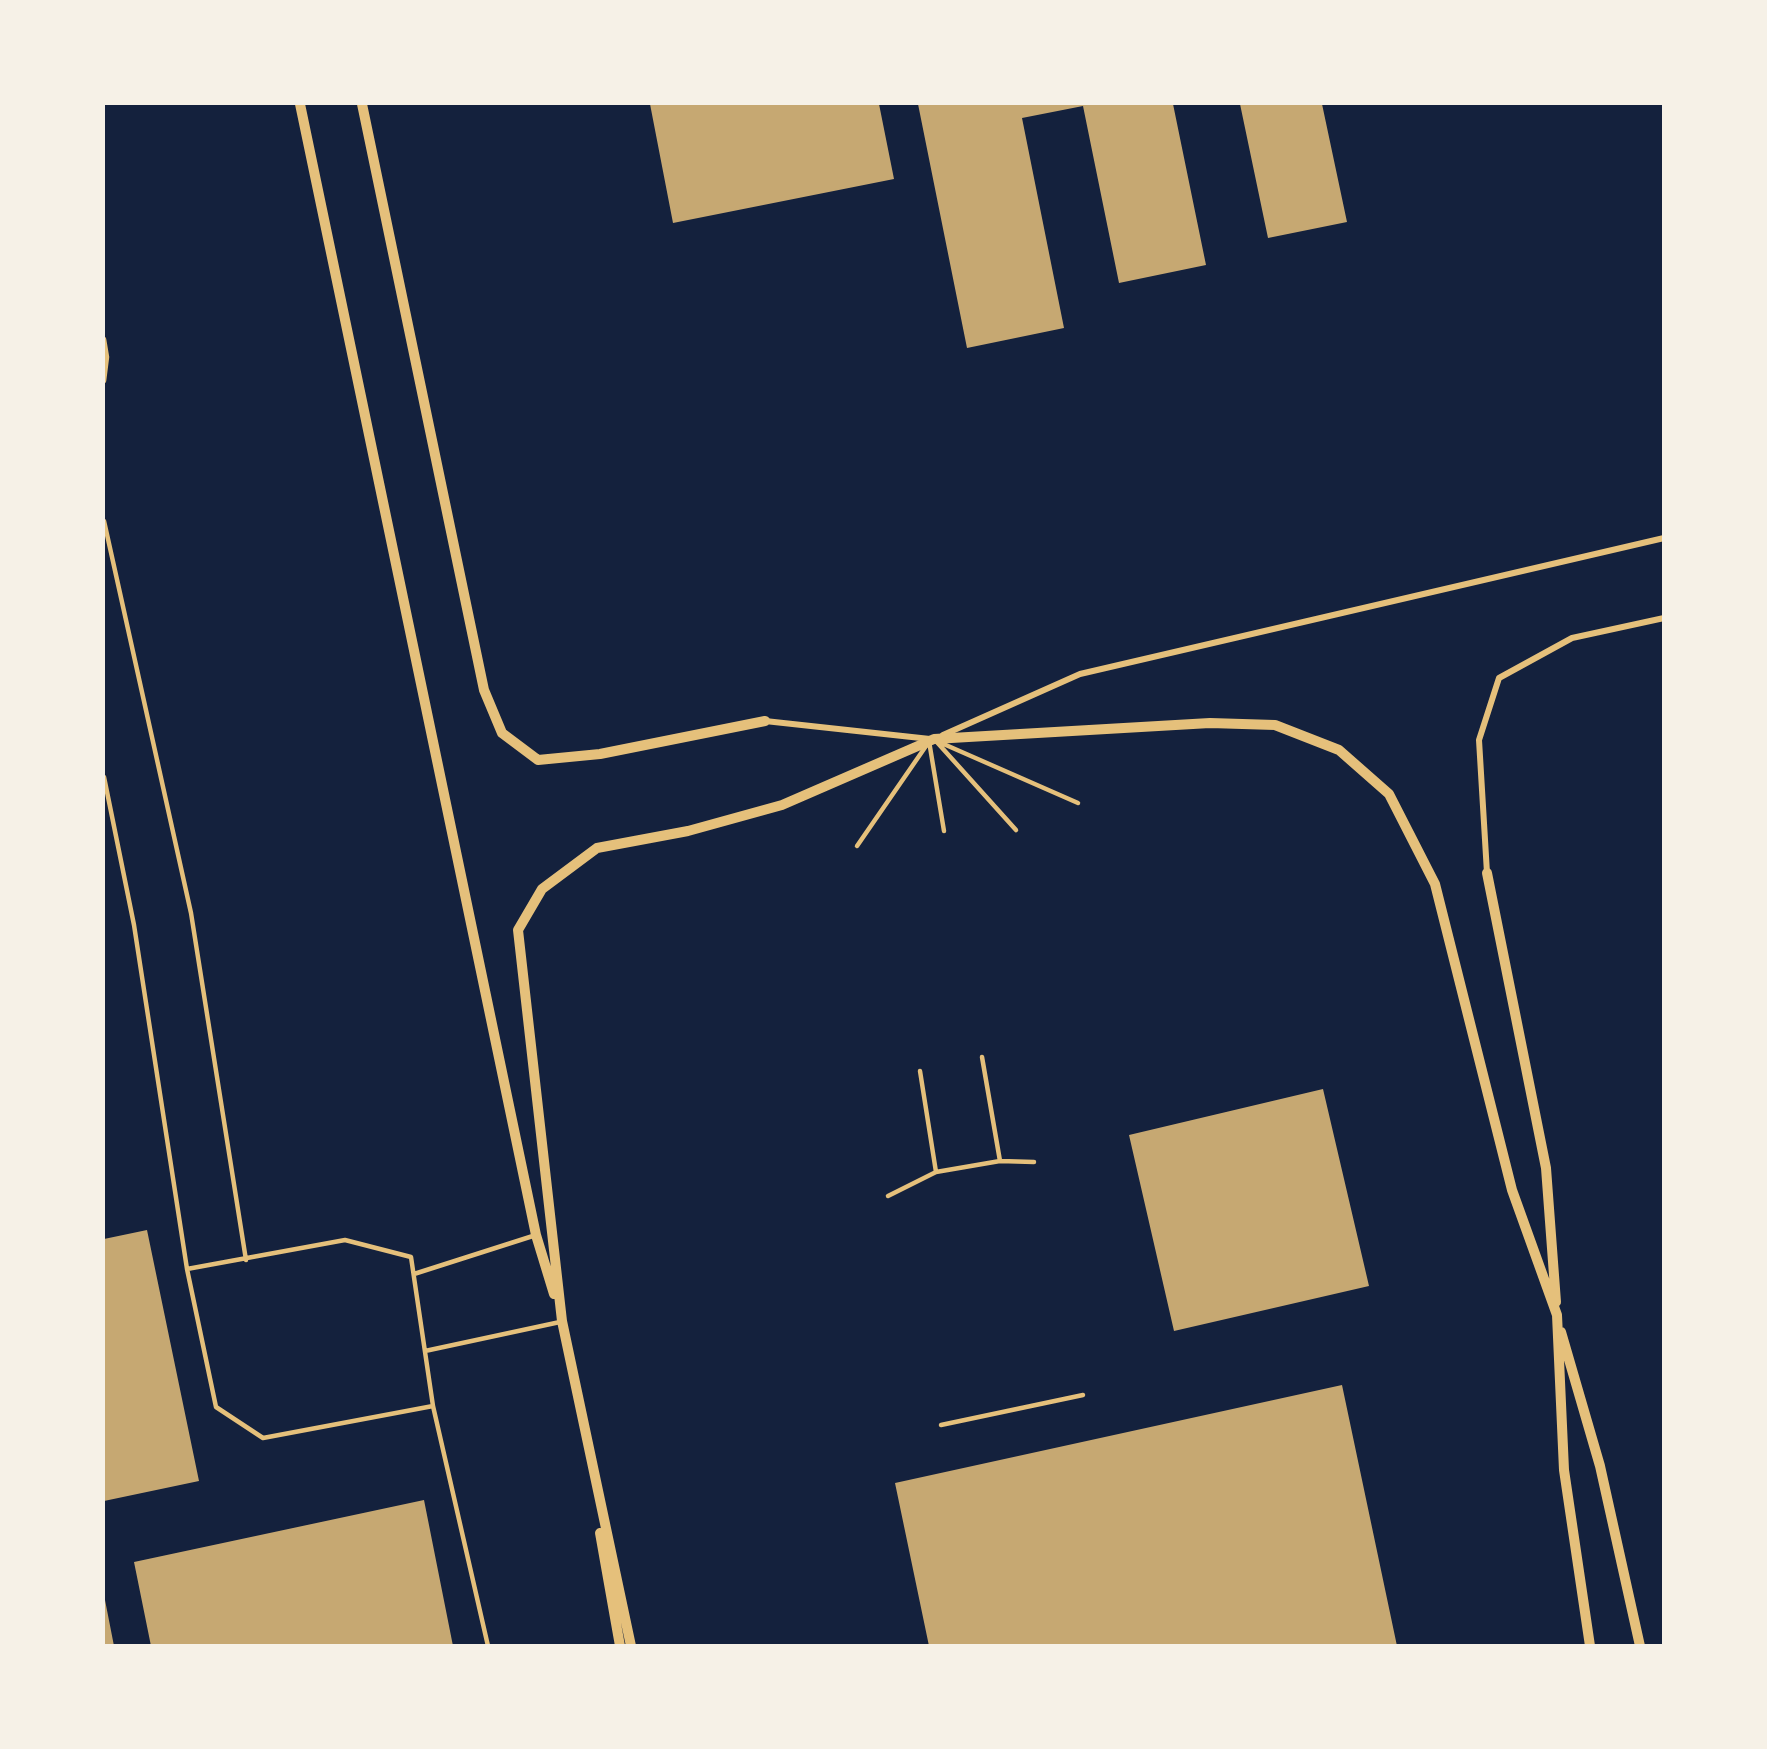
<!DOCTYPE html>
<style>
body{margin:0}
#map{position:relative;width:1767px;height:1749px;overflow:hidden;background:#14213d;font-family:"Archivo Narrow",sans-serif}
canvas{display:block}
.frame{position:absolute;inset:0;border:105px solid #f6f1e7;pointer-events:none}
</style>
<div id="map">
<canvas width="1767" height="1749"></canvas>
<div class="frame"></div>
</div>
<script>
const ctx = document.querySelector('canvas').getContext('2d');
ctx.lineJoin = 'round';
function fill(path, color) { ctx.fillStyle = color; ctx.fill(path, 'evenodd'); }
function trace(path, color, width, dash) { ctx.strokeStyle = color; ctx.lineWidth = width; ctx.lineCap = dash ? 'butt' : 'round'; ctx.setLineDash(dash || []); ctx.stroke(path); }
const building = new Path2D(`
 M 650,104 L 879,104 L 894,179 L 673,223 Z
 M 918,104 L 1173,104 L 1206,265 L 1119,283 L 1083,106 L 1022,118 L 1064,328 L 967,348 Z
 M 1240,104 L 1322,104 L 1347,222 L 1268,238 Z
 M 1323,1089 L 1369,1286 L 1174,1331 L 1129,1135 Z
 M 147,1230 L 199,1481 L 104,1501 L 104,1239 Z
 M 1342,1385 L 1397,1646 L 929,1646 L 895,1483 Z
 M 424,1500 L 453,1646 L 151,1646 L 134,1562 Z
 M 104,1600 L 105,1600 L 114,1646 L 104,1646 Z`);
const service = new Path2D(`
 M 104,339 L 107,357 L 104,381
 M 104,521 L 191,913 L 246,1260
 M 935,740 L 1016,830
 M 929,741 L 944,831
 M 939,742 L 1078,803
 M 104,777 L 134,925 L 187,1269 L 216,1407 L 263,1438 L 433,1406 L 411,1257 L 345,1240 L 187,1269
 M 857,846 L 926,746
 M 982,1057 L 1000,1161 L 1034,1162
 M 936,1172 L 1000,1161
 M 888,1196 L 936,1172 L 920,1071
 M 414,1274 L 536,1235
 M 425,1351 L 560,1322
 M 433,1406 L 488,1646
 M 941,1425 L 1083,1395`);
const minor = new Path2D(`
 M 765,721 L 930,739
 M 943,735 L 1080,674 L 1664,538
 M 1487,873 L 1479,740 L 1499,678 L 1572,638 L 1664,618`);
const tertiary = new Path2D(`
 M 300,104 L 536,1235 L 554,1294
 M 362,104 L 484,690 L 502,733 L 538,760 L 600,754 L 765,721
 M 1487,873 L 1546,1168 L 1556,1302
 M 1561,1332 L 1600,1466 L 1640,1646
 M 600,1533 L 620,1646
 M 631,1646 L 562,1321 L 518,930 L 542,889 L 597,848 L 688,831 L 782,805 L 934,739 L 1210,723 L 1275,725 L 1339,750 L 1389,794 L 1435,884 L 1512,1190 L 1557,1315 L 1564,1470 L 1590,1646`);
fill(building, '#c6a872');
trace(service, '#e5c07b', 4.5);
trace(minor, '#e5c07b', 6);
trace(tertiary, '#e5c07b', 10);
</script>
